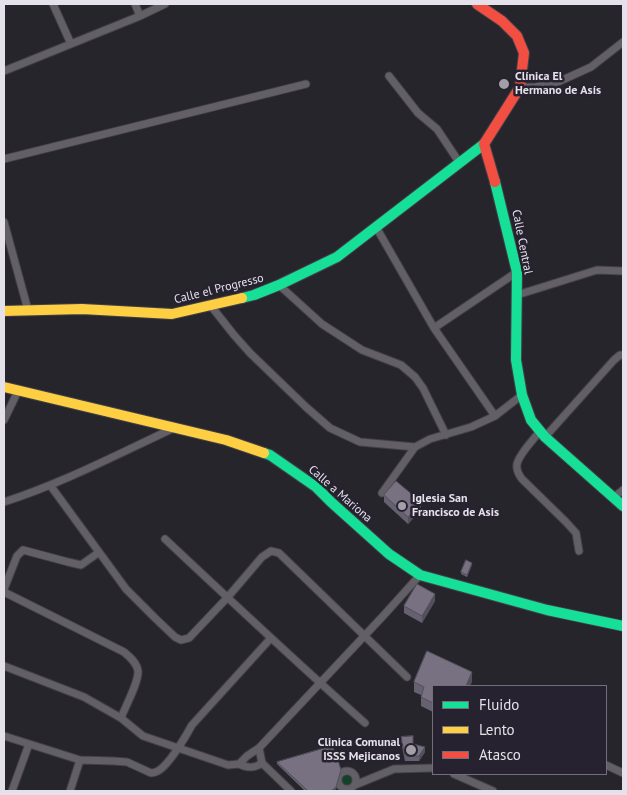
<!DOCTYPE html>
<meta charset="utf-8">
<style>
body{margin:0}
#map{position:relative;width:627px;height:795px;overflow:hidden;background:#27252c;font-family:"PT Sans",sans-serif}
canvas{display:block}
.frame{position:absolute;inset:0;border:5px solid #e4e1ea;pointer-events:none}
.legend{position:absolute;left:432px;top:685px;width:175px;height:90px;box-sizing:border-box;background:#26222f;border:1px solid #726e7a;margin:0;padding:6px 9px;list-style:none;font-size:15px;color:#e4e1ea}
.legend li{display:flex;align-items:center;gap:10px;height:25px}
.legend b{width:25px;border:1px solid #726e7a}
</style>
<div id="map">
<canvas width="627" height="795"></canvas>
<div class="frame"></div>
<ul class="legend">
<li><b style="height:6px;background:#16e098"></b>Fluido</li>
<li><b style="height:6px;background:#ffcf43"></b>Lento</li>
<li><b style="height:6px;background:#f24e42"></b>Atasco</li>
</ul>
</div>
<script>
const ctx = document.querySelector('canvas').getContext('2d');
ctx.lineJoin = 'round';
function fill(path, color) { ctx.fillStyle = color; ctx.fill(path, 'evenodd'); }
function trace(path, color, width, dash) { ctx.strokeStyle = color; ctx.lineWidth = width; ctx.lineCap = dash ? 'butt' : 'round'; ctx.setLineDash(dash || []); ctx.stroke(path); }
function write(font, color, halo, rows, align = 'center') {
  ctx.font = font + ' "PT Sans",sans-serif'; ctx.lineWidth = 5; ctx.setLineDash([]); ctx.textBaseline = 'middle'; ctx.strokeStyle = halo; ctx.fillStyle = color; for (const [text, x, y, turn = 0] of rows) {
    ctx.save(); ctx.translate(x, y); ctx.rotate((+turn || 0) * Math.PI / 180); ctx.textAlign = isNaN(turn) ? turn : align; if (halo) ctx.strokeText(text, 0, 0); ctx.fillText(text, 0, 0); ctx.restore();
  }
}
const green = new Path2D(`
 M341 780a6 6 0 1 1 12 0a6 6 0 1 1-12 0Z`);
const street = new Path2D(`
 M 53,4 L 71,44
 M 135,4 L 140,16
 M 4,71 L 140,16 L 165,4
 M 389,76 L 418,113 L 437,129 L 459,162
 M 520,87 L 535,87 L 558,82 L 591,67 L 623,42
 M 4,159 L 306,84
 M 4,222 L 28,310
 M 376,227 L 434,328
 M 279,285 L 322,324 L 362,350 L 401,365 L 415,377 L 423,388 L 446,435
 M 517,295 L 597,270 L 623,271
 M 211,306 L 234,335 L 250,353 L 306,407 L 330,428 L 360,442 L 415,447
 M 495,416 L 434,328 L 517,272
 M 4,420 L 18,391
 M 540,431 C 534,439 519,454 517,464 C 516,470 519,475 522,479 L 566,522 L 576,533 L 579,551
 M 545,437 L 614,360 L 620,355 L 623,355
 M 50,485 L 126,589 L 155,618 L 175,637 L 181,640 L 189,638 L 227,598 L 262,557 L 271,551 L 279,553 L 407,677
 M 382,493 L 415,447 L 430,439 L 471,427 L 495,416 L 522,395
 M 614,497 L 623,490
 M 4,502 C 63,483 118,454 174,428
 M 165,539 C 231,601 297,663 365,723
 M 4,589 L 17,556 L 23,550 L 68,562 L 81,565 L 98,553
 M 4,592 L 124,652 C 130,657 137,663 138,671 C 139,682 125,707 121,718
 M 4,666 L 84,697 L 121,718 L 143,736 L 228,765 L 239,764 L 247,756 L 259,748 L 384,615 L 420,575
 M 4,736 L 80,760 L 113,761 L 127,762 L 151,773 C 153,773 156,772 158,771 C 169,765 186,736 192,725 L 271,638
 M 259,748 L 262,763 L 291,791
 M 239,764 C 247,768 254,769 262,763
 M 606,765 L 623,773
 M338 780a9 9 0 1 1 18 0a9 9 0 1 1-18 0Z
 M 454,774 L 493,791
 M 355,785 L 394,769 L 433,768
 M 12,791 L 29,744
 M 70,791 L 80,760`);
const fast = new Path2D(`
 M 495,182 L 517,272 L 516,360 L 522,395 L 531,420 L 545,437 L 623,506
 M 242,298 L 254,295 L 279,285 L 337,257 L 484,144
 M 264,453 L 270,455 L 316,487 L 331,502 L 389,554 L 420,575 L 547,610 L 623,626`);
const slow = new Path2D(`
 M 4,311 L 82,309 L 172,314 L 242,298
 M 4,387 L 226,440 L 264,453`);
const jam = new Path2D(`
 M 477,4 L 502,21 L 517,36 L 524,53 L 520,87 L 484,144 L 495,182`);
const wall = new Path2D(`
 M 384,495 L 421,510 L 408,524 L 384,502 Z
 M 472,565 L 467,577 L 461,574 L 461,572 Z
 M 435,601 L 422,623 L 404,613 L 404,606 Z
 M 414,682 L 472,682 L 433,686 L 433,712 L 421,706 L 421,695 L 414,692 Z
 M 401,737 L 425,752 L 419,761 L 405,761 L 401,742 Z
 M 277,762 L 341,772 L 336,789 L 334,791 L 305,791 L 277,764 Z`);
const shadedWall = new Path2D(`
 M 421,502 L 421,510 L 408,524 L 408,517 Z
 M 435,594 L 435,601 L 422,623 L 422,616 Z
 M 472,672 L 472,682 L 470,686 L 466,686 Z
 M 425,747 L 425,752 L 419,761 L 419,756 Z
 M 341,770 L 336,789 L 334,791 L 331,791 Z`);
const building = new Path2D(`
 M 396,481 L 421,502 L 408,517 L 384,495 Z
 M 466,560 L 472,563 L 467,575 L 461,572 Z
 M 417,584 L 435,594 L 422,616 L 404,606 Z
 M 427,651 L 472,672 L 466,686 L 433,686 L 433,703 L 421,697 L 424,687 L 414,682 Z
 M 413,736 L 413,744 L 425,747 L 419,756 L 405,756 L 401,737 Z
 M 332,746 L 336,754 L 341,770 L 336,787 L 331,791 L 308,791 L 277,762 Z`);
const markers = [
 [504,84,6,"#a29fa8"],
 [402,506,5,"#a29fa8"],
 [411,750,6,"#a29fa8"]
];
const poiNames = [
 ["Clínica El",515,77],
 ["Hermano de Asís",515,91],
 ["Iglesia San",412,499],
 ["Francisco de Asis",412,513],
 ["Clinica Comunal",400,743,"right"],
 ["ISSS Mejicanos",400,757,"right"]
];
const streetNames = [
 ["Calle Central",522,242,79],
 ["Calle el Progresso",219,289,-14],
 ["Calle a Mariona",340,494,41]
];
fill(green, '#134229');
trace(street, '#424147', 9);
trace(fast, '#424147', 12);
trace(slow, '#424147', 12);
trace(jam, '#424147', 12);
trace(street, '#626066', 7);
trace(fast, '#16e098', 10);
trace(slow, '#ffcf43', 10);
trace(jam, '#f24e42', 10);
fill(wall, '#666170');
fill(shadedWall, '#534f5b');
fill(building, '#777182');
trace(building, '#534f5b', 1);
for (const [x, y, r, color] of markers) { const dot = new Path2D(); dot.arc(x, y, r, 0, 2 * Math.PI); ctx.fillStyle = color; ctx.fill(dot); trace(dot, '#26222f', 2); }
write('bold 12px', '#e4e1ea', '#26222f', poiNames, 'left');
write('12px', '#e4e1ea', '#26222f', streetNames);
</script>
